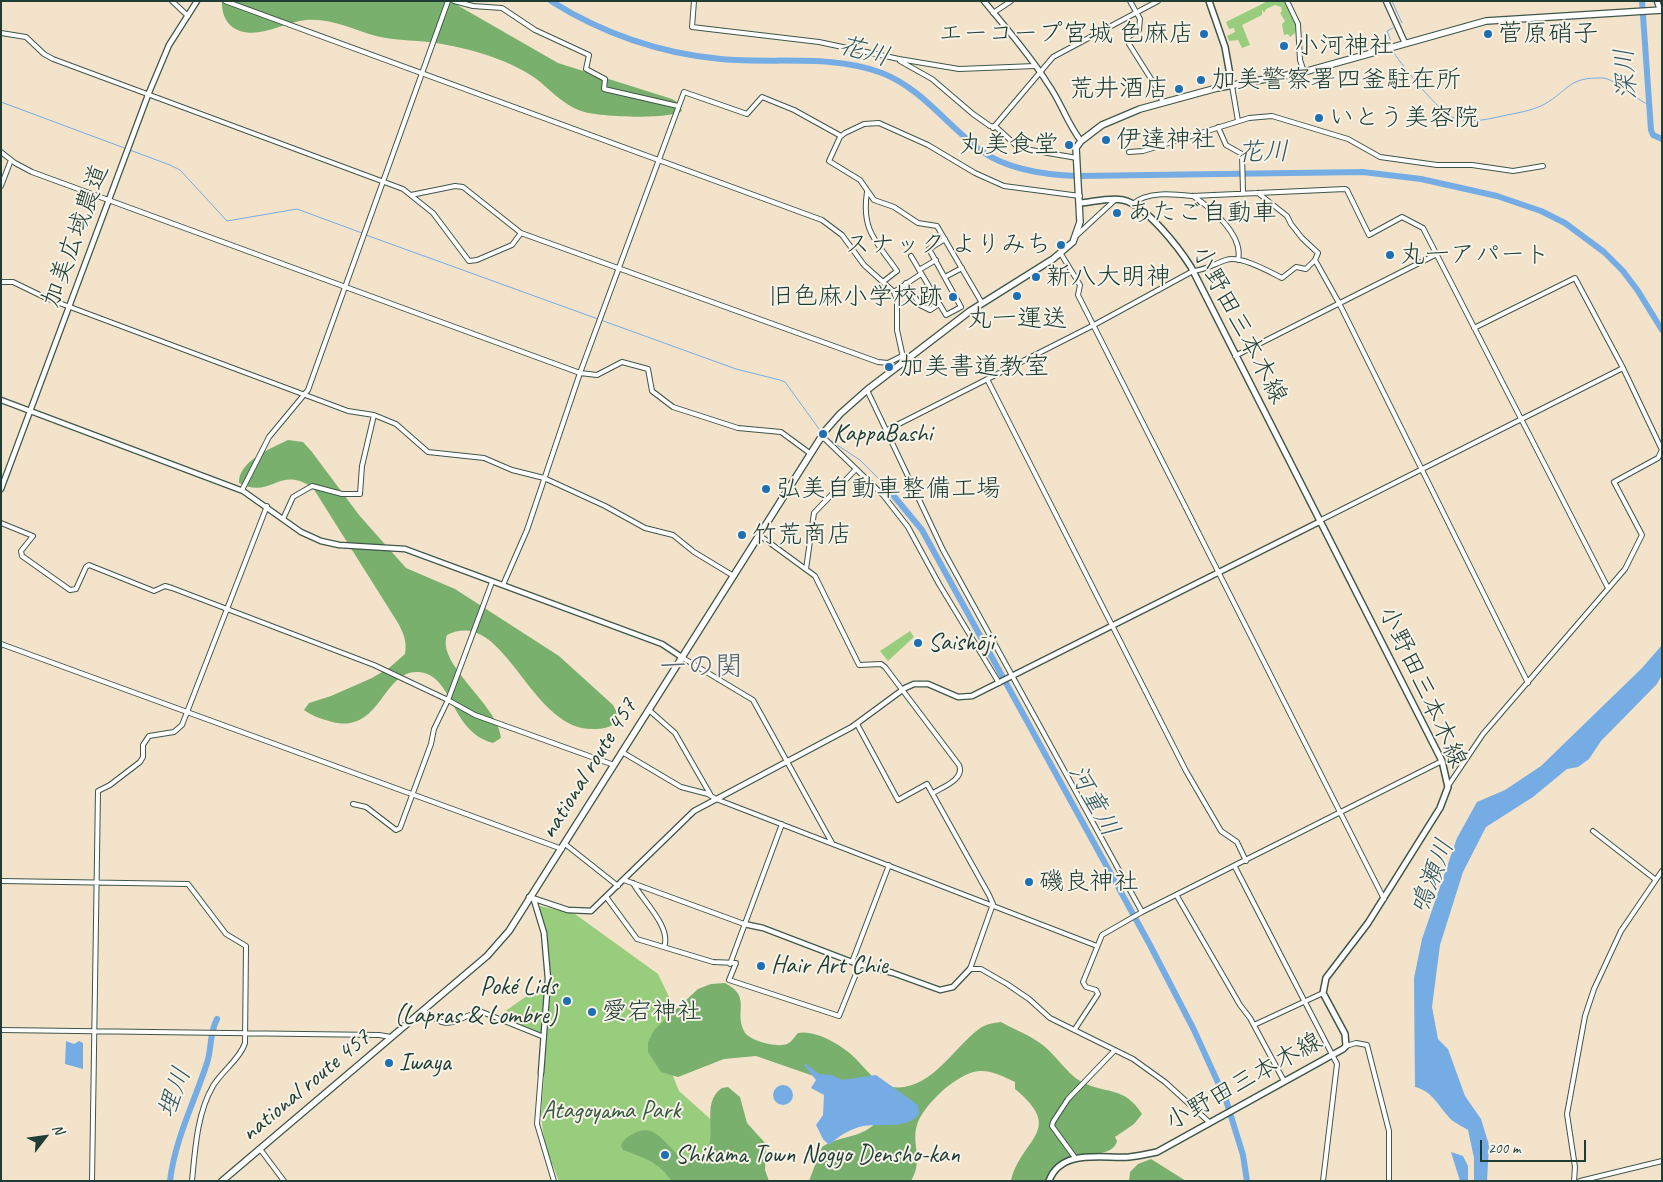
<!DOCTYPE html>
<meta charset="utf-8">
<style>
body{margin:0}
#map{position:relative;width:1663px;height:1182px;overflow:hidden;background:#f3e3ca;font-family:Caveat,sans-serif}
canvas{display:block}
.frame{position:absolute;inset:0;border:2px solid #1f3d34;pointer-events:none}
.north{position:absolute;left:20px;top:1112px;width:50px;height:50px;-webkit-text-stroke:4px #f7f3e8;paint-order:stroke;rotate:60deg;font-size:14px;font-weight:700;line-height:20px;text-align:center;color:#1f3d34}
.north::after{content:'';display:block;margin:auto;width:18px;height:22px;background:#1f3d34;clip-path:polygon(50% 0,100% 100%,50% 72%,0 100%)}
.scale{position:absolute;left:1480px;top:1140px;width:106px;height:22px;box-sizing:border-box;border:2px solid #1f3d34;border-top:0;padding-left:6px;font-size:15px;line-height:18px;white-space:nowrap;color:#1f3d34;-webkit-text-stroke:4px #f7f3e8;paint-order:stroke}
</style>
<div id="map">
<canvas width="1663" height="1182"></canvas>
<div class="frame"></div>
<div class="north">N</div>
<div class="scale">200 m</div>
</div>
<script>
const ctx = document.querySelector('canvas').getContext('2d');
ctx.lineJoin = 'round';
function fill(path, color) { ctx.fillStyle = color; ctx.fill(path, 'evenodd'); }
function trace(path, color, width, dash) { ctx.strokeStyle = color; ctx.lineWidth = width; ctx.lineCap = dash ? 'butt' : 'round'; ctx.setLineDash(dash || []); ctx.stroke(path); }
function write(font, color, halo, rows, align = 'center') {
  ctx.font = font + ' Caveat,"Klee One",sans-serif'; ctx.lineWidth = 4; ctx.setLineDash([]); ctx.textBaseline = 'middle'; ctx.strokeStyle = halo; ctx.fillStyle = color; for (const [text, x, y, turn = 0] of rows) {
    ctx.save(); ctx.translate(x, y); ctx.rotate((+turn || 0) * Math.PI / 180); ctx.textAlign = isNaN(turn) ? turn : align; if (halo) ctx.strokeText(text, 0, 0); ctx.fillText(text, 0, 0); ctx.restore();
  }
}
const green = new Path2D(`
 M 1268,1 L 1284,1 L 1296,26 L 1295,33 L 1290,37 L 1288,34 L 1284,35 L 1282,24 L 1285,21 L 1280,13 L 1282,11 L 1281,7 L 1275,5 L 1266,9 L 1264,13 L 1262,9 L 1262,15 L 1242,25 L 1250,45 L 1242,48 L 1238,40 L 1229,41 L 1227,36 L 1235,32 L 1234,28 L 1229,29 L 1226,22 Z
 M 910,631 L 914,637 L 888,661 L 880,651 Z
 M 540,906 L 575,914 L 658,974 L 671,1001 L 674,1004 L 679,1045 L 671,1071 L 679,1091 L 725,1132 L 750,1181 L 559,1181 L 545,1146 L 541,1116 L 547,1039 L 501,1014 L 551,979 L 545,932 L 539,912 Z`);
const forest = new Path2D(`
 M 222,1 L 450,1 L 558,63 L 672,99 L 679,103 L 682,111 C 669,120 597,117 581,111 C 563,105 550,89 535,78 C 508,59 468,48 436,43 C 416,40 395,41 376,36 C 351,29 332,18 306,20 C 285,22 261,38 240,31 C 227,27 221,14 222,1 Z
 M 288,440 L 303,442 L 312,452 L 359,515 L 406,568 L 455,589 L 559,656 L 613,705 L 617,713 L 618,720 C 612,728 602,729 594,729 C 529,731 505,605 447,635 C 436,665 498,704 501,738 L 493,743 C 449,731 454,675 419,672 C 382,669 382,734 332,722 C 322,719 312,716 304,710 L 309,703 L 331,696 L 372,678 L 389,668 L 405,654 C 407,642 404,634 398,623 L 313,488 C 279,464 272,500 239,483 C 238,461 272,448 288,440 Z
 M 725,983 C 752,997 734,1011 744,1031 C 748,1041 778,1048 787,1044 C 792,1042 794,1037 798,1033 C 815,1029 844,1046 856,1059 C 866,1069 876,1084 892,1087 C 930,1092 953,1048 979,1029 C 985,1024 994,1023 1001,1022 C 1015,1030 1032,1036 1044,1046 C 1057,1057 1067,1073 1080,1081 C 1105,1095 1124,1085 1142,1114 L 1134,1124 L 1115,1137 L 1117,1141 C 1113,1157 1089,1152 1076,1158 C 1065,1164 1054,1171 1045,1181 L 1011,1181 C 1021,1138 1066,1131 1015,1089 L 1015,1082 C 1005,1077 991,1070 979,1071 C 957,1073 923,1105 917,1125 C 911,1144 924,1160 911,1181 L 809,1181 L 822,1147 C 839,1135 863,1139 877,1121 L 854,1090 L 756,1056 L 724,1059 L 678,1077 L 661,1072 L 648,1052 L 648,1042 L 654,1030 L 698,989 L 711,984 Z
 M 728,1087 L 740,1097 L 747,1123 L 766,1144 L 765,1170 L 769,1181 L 671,1181 C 660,1162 642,1157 623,1150 L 621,1146 C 623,1140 626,1138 631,1135 C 660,1117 668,1157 689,1160 C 693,1161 700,1158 704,1156 C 720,1136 699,1103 722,1088 Z
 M 1151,1159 L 1186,1181 L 1129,1181 L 1130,1172 L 1138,1164 Z`);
const water = new Path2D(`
 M 1662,645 L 1662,675 L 1657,684 L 1601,741 L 1589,759 L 1578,767 L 1567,769 L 1533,797 L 1486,827 L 1463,872 L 1440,945 L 1432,1007 L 1438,1039 L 1448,1049 L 1465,1096 L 1481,1119 L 1489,1145 L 1487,1181 L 1474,1181 L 1474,1158 L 1468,1130 C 1462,1126 1452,1122 1448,1116 C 1438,1105 1432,1091 1415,1087 L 1414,978 L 1422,939 L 1457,838 L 1477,802 L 1505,790 L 1541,766 L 1642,668 Z
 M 66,1041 L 74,1044 L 79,1041 L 83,1043 L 83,1069 L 65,1064 Z
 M 806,1064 L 819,1074 L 832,1075 L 842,1080 L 876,1075 L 918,1105 L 919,1114 C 907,1130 881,1123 863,1126 C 850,1129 839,1136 829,1145 L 823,1139 L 816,1125 L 823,1115 L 824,1095 L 811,1088 L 816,1080 L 804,1065 Z
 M773 1095a10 10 0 1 1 20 0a10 10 0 1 1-20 0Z
 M 1451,1152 L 1463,1156 L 1468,1166 L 1468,1181 L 1460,1181 Z`);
const stream = new Path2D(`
 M 1392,1 L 1402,23
 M 1392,44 L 1387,31 L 1393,28
 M 1394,53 C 1403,67 1440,113 1454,118 C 1471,123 1485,120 1502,116 C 1516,113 1531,111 1543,105 C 1570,90 1567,77 1603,78 C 1615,79 1637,100 1649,105
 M 1,102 L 170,165 L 180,170 L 227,221 L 297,209 L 362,233
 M 366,235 L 736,369 L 780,380 L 785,382 L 822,433
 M 828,439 L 860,460 L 883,483`);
const river = new Path2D(`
 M 551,1 C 601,33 662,54 721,59 C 775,64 830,54 882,73 C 923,89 949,128 983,152 C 1009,170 1047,175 1078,176 L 1363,172 L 1421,179 L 1497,196 L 1541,211 L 1565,223 L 1604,252 L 1623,271 L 1638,291 L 1662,330
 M 1642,1 L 1651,130 L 1653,135 L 1662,139
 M 883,483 L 922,530 L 1150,945 L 1194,1030 L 1226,1100 L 1243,1155 L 1247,1181
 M 170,1181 C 175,1139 194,1103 207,1063 C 212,1048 209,1034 217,1019`);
const minor = new Path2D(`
 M 172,1 L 188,16
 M 225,1 L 822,220 L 842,235 L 864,265 L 894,292 L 897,301 L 897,330 L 904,362
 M 454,1 L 473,6 L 502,8 L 535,30 L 589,55 L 586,69 L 605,79 L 604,89 L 678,106
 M 694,1 L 692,27 L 819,42 L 899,59 L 959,69 L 1035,66
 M 1130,1 L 1140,19 L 1139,30 L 1128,37 L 1129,44 L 1158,90 L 1163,103
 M 1287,1 L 1298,24 L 1300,60 L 1304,72
 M 993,13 L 1011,1
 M 1,33 L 26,37 L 44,54 L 53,59 L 403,189 L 433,213 L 469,261 L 477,260 L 512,245 L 521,233
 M 900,61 L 932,79 L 973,114 L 990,126 L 996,127 L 1019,148 L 1077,158
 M 1232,86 L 1238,121
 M 1218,127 L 1226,145 L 1242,154 L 1243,192
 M 993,128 L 1053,57 L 1158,1
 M 1,152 L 15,163 L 32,172 L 580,373 L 597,375 L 622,362 L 648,369 L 652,391 L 673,407 L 738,428 L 781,432 L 811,454
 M 1129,152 L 1143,151 L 1249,118 L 1272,116 L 1348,139 L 1380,157 L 1437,165 L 1472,165 L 1513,171 L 1543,166
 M 1,186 L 11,160
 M 867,192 C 861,231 877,242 897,271 L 884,281
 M 1258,193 L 1287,216 L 1291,224 L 1302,238 L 1318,253 L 1315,260
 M 411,195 L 455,186 L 463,187 L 521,233 L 878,362 L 888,363 L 902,356
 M 1193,196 C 1211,208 1244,235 1238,260
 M 1133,204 C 1147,191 1174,194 1192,196 L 1345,189 L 1347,190 L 1369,235 L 1402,217 L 1423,228 L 1608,588
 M 1077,235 L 1116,199
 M 1061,254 L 1080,285 L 1078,295 L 1384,899
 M 911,256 L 946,315 L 961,307 L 929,249 L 945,239
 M 919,270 L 936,260
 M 945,277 L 962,268
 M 1,282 L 13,282 L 46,298 L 348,411 L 374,415 L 396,424 L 428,452 L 484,458 L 512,470 L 544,478 L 605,506 L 645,528 L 673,535 L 694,552 L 732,575
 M 906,283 L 920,305 L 930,310 L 939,304
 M 894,292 L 921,274
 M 982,303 L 937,226 L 918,223 L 894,207 L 874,200 L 860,180 L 829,161 L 840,137 L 845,133 L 864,124 L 879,123 L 928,145 L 975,173 L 1004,186 L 1080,196
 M 1235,356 L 1437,254
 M 987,379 L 1186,771 L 1221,831 L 1237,842 L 1246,861
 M 867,390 L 943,550 L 1142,912
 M 887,430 L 1094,325 L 1193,271 C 1206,270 1214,264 1226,260 C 1240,255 1270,272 1282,278 L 1296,267 L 1306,269 L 1315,260 L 1339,303 L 1528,683
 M 820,438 L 825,439 L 883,495 L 908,527 L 939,584 L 999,683
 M 242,490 L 269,437 L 308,390 L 448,1
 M 283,519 L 293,497 L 312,486 L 342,494 L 360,494 L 362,466 L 374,415
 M 1319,521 L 1623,368
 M 1,523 L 33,536 L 21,551 L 22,556 L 70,590 L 76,589 L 86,567 L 89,565 L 154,591 L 165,586 L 172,588 L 374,665 L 448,700 L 475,715 L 614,765
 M 759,535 L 815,576 L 859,665 L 881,664 L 885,667 L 959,765 C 965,779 943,787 933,793
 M 806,569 L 814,513 L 856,469
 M 503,585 L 527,530 L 580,373 L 684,92 L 747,114 L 762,97 L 794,110 L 841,136
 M 1,644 L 562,849
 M 683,658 L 753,700 L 832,843
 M 649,710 L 675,733 L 710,794
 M 857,724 L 898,800 L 927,784 L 989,895 L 993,904 L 970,969 L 981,969 L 1007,984 L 1029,999 L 1050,1018 L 1133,1059 L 1165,1082 L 1209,1122
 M 622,752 L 681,787 L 708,794 L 716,799 L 1097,946
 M 1448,786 L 1483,734 L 1625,569 L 1642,535 L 1614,482 L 1658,458 L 1662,450 L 1623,368 L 1575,278 L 1474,328
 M 353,804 L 366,807 L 396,830 L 400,828 L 431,744 L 434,729 L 448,700 L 492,582
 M 1593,831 L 1656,880
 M 565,844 L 618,886
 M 1235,867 L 1337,1064 L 1323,1181
 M 624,880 L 744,924
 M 1,881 L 188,884 L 226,934 L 246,946 L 245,1043 C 240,1059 221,1072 213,1086 C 197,1113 195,1150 192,1181
 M 633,883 C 642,900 672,927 664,947
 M 1177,896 L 1240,1005 L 1250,1018 L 1284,1081
 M 607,898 L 637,939 L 713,962 L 736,963 L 729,980 L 839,1016 L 860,964
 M 852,962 L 889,865
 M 730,964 L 782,824
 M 423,1010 C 452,1036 456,1015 482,1012 L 544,1037
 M 1254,1025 L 1323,993
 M 1075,1029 L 1098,994 L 1096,990 L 1086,987 L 1083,982 L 1102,935 L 1142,912 L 1442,761
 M 1,1030 L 379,1035 L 391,1037
 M 1346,1046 L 1356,1043 L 1367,1045 L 1389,1131 L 1389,1181
 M 541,1073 L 537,1124 L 554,1181
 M 260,1149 L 284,1181
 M 1076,1159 L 1052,1126 L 1053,1122 L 1068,1099 L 1115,1050
 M 92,1181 L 98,791 L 110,785 L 140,762 L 143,757 L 143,745 L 149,736 L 174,732 L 182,725 L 267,506
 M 1574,1181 L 1575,1167 L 1567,1114 L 1585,1016 L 1594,989 L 1621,931 L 1662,871
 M 1580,1181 L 1662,1161`);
const tertiary = new Path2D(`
 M 984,1 C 1006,28 1030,55 1048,84 C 1061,102 1067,123 1081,141
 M 1386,1 L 1405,43
 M 1657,1 L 1660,10
 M 1,400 L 243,491 L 301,532 L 321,541 L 339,545 L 405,549 L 662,644 L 683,658
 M 1,489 L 148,95 L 169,45 L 197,1
 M 529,897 L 568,910 L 591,911 L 694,811 L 852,727 L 905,688 L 914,684 L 928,684 L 958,697 L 972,696 L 1319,522
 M 534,900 L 544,933 L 548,979 L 541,1073
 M 744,924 L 763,928 L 852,962 L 893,973 L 940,990 L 953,987 L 970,969`);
const secondary = new Path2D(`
 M 1209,1 L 1225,47 L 1232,86
 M 1049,1181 C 1061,1148 1103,1159 1129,1157 C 1139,1156 1148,1154 1157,1152 L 1343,1049 L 1346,1046 L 1345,1034 L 1323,993 L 1326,978 L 1368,923 L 1440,808 L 1448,787 L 1442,761 L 1191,267 C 1179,248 1146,205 1123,200 C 1110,197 1093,202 1080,203`);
const trunk = new Path2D(`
 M 222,1181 L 487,956 L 509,931 L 825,431 L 840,414 L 867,390 L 970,311 L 1053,259 L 1073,242 L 1080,222 L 1076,148 L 1081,141 L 1102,125 L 1140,109 L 1217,88 L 1304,72 L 1486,21 L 1662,10`);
const markers = [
 [1204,34,5,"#1f6fb2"],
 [1488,34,5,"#1f6fb2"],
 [1284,46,5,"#1f6fb2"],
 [1201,80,5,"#1f6fb2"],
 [1179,89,5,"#1f6fb2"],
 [1319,118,5,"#1f6fb2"],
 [1106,140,5,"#1f6fb2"],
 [1069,145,5,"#1f6fb2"],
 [1117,213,5,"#1f6fb2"],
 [1061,245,5,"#1f6fb2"],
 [1390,255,5,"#1f6fb2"],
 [1036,277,5,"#1f6fb2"],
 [1017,296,5,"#1f6fb2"],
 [953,297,5,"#1f6fb2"],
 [889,367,5,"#1f6fb2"],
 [823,434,5,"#1f6fb2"],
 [766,489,5,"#1f6fb2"],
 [742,535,5,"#1f6fb2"],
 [918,643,5,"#1f6fb2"],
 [1029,882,5,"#1f6fb2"],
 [761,966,5,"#1f6fb2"],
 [567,1001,5,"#1f6fb2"],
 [592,1012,5,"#1f6fb2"],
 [389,1063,5,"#1f6fb2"],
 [665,1155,5,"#1f6fb2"]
];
const poiNames = [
 ["エーコープ宮城 色麻店",1194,34,"right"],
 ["菅原硝子",1498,34],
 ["小河神社",1294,46],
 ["加美警察署四釜駐在所",1211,80],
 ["荒井酒店",1169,89,"right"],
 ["いとう美容院",1329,118],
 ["伊達神社",1116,140],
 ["丸美食堂",1059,145,"right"],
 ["あたご自動車",1127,213],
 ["スナック よりみち",1051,245,"right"],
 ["丸一アパート",1400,255],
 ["新八大明神",1046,277],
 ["旧色麻小学校跡",943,297,"right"],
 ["丸一運送",1017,319,"center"],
 ["加美書道教室",899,367],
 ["KappaBashi",833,434],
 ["弘美自動車整備工場",776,489],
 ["竹荒商店",752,535],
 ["Saishōji",928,643],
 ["磯良神社",1039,882],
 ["Hair Art Chie",771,966],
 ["Poké Lids",557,987,"right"],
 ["(Lapras & Lombre)",557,1016,"right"],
 ["愛宕神社",602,1012],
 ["Iwaya",399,1063],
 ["Shikama Town Nogyo Densho-kan",675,1155]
];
const streetNames = [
 ["加美広域農道",76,236,-70],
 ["小野田三本木線",1239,325,62],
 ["小野田三本木線",1422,687,65],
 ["national route 457",589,769,-58],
 ["小野田三本木線",1244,1082,-29],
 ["national route 457",306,1086,-40]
];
const parkNames = [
 ["Atagoyama Park",611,1111]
];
const waterNames = [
 ["花川",864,52,16],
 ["深川",1627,74,-94],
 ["花川",1263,153,-1],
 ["河童川",1093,801,61],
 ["鳴瀬川",1433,877,-69],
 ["埋川",175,1093,-70]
];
const quarterNames = [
 ["一の関",701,668]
];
fill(green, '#98cd7e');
fill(forest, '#7ab06d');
fill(water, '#76ace4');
trace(stream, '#76ace4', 1);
trace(river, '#76ace4', 6);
trace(minor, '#3f564a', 6);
trace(tertiary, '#3f564a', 7);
trace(secondary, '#3f564a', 8);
trace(trunk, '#3f564a', 8);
trace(minor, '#fff', 4);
trace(tertiary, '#fff', 4.5);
trace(secondary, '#fff', 5);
trace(trunk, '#fff', 5.5);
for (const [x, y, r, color] of markers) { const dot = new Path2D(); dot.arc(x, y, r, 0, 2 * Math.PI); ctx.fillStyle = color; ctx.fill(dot); trace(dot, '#f7f3e8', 2); }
write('25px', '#1f3d34', '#f7f3e8', poiNames, 'left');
write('25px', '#1f3d34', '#f7f3e8', streetNames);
write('25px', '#375a43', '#f7f3e8', parkNames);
write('italic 26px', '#355960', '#f7f3e8', waterNames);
write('28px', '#586773', '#f7f3e8', quarterNames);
</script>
